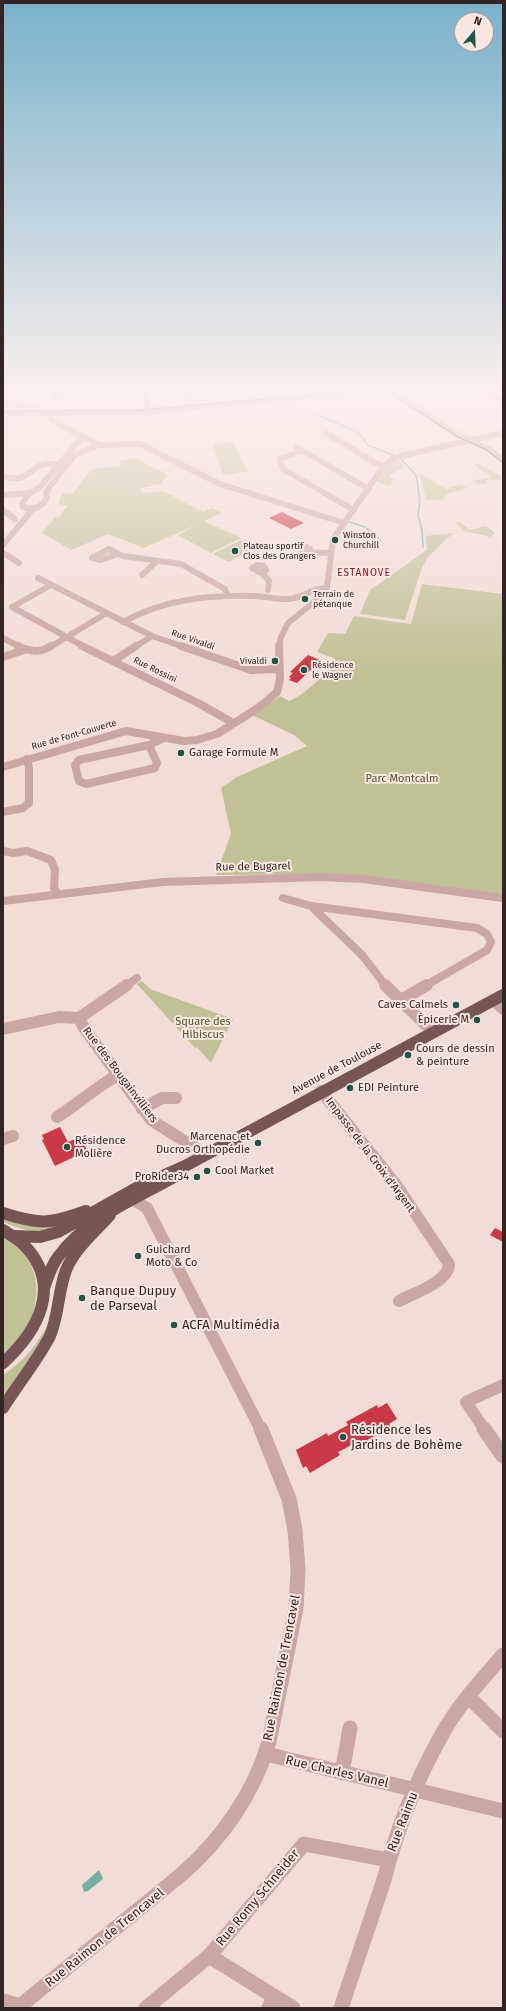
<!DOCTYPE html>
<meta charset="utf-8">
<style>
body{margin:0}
#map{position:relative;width:506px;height:2011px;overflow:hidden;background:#f2dcd6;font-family:"Fira Sans",sans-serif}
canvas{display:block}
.frame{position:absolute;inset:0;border:4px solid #342525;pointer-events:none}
.north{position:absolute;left:454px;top:12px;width:40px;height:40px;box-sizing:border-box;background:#fae7e2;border:1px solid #ab9996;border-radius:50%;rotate:19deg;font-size:11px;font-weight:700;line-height:16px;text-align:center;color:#342525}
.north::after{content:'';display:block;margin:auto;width:14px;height:18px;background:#195747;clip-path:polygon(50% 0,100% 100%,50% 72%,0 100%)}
</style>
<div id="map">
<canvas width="506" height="2011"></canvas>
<div class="frame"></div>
<div class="north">N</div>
</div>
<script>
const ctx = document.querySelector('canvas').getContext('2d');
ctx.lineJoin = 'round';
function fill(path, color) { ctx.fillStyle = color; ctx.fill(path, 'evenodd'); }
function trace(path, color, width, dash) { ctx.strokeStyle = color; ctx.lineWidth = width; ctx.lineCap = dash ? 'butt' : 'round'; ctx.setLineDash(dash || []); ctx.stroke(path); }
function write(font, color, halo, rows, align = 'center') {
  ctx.font = font + ' "Fira Sans",sans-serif'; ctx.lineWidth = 4; ctx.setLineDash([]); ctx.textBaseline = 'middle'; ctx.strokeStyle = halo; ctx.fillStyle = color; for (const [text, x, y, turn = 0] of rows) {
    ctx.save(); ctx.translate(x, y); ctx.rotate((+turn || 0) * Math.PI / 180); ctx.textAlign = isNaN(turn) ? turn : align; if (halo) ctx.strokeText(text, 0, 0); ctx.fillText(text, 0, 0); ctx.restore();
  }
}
const green = new Path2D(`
 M 233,442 L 248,471 L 223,475 L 213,444 Z
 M 136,458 L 143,462 L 136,465 L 143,462 L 156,469 L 150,472 L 157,469 L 168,475 L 160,485 L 152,484 L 153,486 L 140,488 L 142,493 L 163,491 L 203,512 L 212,508 L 221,513 L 204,521 L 241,538 L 211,553 L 178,535 L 198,524 L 144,548 L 108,534 L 71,550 L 42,533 L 55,517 L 59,517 L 67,506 L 58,504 L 62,493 L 72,494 L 92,469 L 121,466 L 120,461 Z
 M 397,459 L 405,467 L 390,475 L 389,477 L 394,478 L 391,485 L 387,486 L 377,482 L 388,465 Z
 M 478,464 L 503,477 L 503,479 L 495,481 L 491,479 L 485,481 L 488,483 L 479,485 L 473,481 L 491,477 L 474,465 Z
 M 420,474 L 446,489 L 461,484 L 467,488 L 447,494 L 443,500 L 426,500 Z
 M 459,522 L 470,530 L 486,526 L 495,533 L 490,537 L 464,531 L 456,523 Z
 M 453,533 L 428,557 L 421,570 L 405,620 L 360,614 L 370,590 L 427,550 L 426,536 Z
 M 241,540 L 256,547 L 229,562 L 213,554 Z
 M 422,584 L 503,594 L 503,894 L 323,874 L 216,875 L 231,834 L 221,788 L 237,777 L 307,746 L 294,735 L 252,715 L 280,696 L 289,701 C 306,694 326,675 334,658 L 317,652 L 328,633 L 345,634 L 354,616 L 411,624 Z
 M 142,981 L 150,989 L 233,1019 L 211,1063 L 197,1047 L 195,1048 L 137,984 Z
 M 3,1215 L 65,1221 C 40,1238 30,1232 3,1222 Z
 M 3,1236 C 51,1261 44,1326 3,1354 Z
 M 52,1318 L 46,1336 L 3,1401 L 3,1375 C 29,1358 37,1343 52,1318 Z`);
const water = new Path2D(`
 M 99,1870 L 103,1879 L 88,1891 L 84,1892 L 82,1885 Z`);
const stream = new Path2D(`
 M 318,390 L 320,391
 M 313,413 L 358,432 L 368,445 L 395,456
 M 400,458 L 416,475 L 420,501 L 418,515 L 422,531 L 423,547
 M 349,522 L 365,527 L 381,541`);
const building = new Path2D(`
 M 50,388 L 60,388 L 62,396 L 52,397 Z
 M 282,512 L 304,523 L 291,529 L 269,518 Z
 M 308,655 L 320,660 L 318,663 L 297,683 L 289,680 L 291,678 L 289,677 L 293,673 L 290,672 Z
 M 60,1127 L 68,1142 L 80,1137 L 88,1152 L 81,1155 L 80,1154 L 55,1166 L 42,1140 L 44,1139 L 42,1135 Z
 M 495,1228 L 503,1232 L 503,1242 L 490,1235 Z
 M 387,1403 L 397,1419 L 389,1424 L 391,1427 L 360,1444 L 358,1441 L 346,1448 L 338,1452 L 340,1455 L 310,1473 L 306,1466 L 303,1468 L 296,1450 L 327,1433 L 328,1436 L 348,1425 L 346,1422 L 377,1405 L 378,1408 Z`);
const minorFar3 = new Path2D(`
 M 145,388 L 147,407
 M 185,388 L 195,402
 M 382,388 L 393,393 L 460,436 L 490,450 L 503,460
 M 106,390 L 116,388
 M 490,395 L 503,399
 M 3,400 L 32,408
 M 46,413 L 53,421 L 99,445 L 140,444 L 220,484 L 344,523
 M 3,414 L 140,412 L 369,391 L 380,388
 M 326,433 C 346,444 363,457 383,467
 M 83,436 L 40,487 L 30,493 L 22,503 L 23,507 C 34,510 41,508 47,498 L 46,493 L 48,489 L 75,455 L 99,445
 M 296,447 L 369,489
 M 302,451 L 280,459 L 283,469 L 354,510
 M 3,476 C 35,487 27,455 63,466
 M 3,495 L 30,493
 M 3,510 L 15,519
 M 3,545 L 33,509
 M 309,551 L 310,549 L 306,547 L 300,549 L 303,552 L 329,553
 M 3,553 L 19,563
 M 117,554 L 101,560 L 92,558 L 109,549 L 123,556 L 181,564 L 225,589 L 228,596
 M 261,572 L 266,570 L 264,566 L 257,565 L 252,568 L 264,575 L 269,581 L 268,590
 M 142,575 L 157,561
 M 38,578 L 152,636 L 184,647
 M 51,585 L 12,607 L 85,647
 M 123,622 C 164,599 209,595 255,596 C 267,596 277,600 289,599 C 302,598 312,588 326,588
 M 3,638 L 20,647
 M 50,647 L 105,614
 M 135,647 L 152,636
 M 279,647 L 281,637 L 288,623 L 318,599 L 327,587 L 333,539 L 383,467 L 392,459 L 400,456 L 503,433`);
const minorFar2 = new Path2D(`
 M 18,646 C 30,652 40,653 51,646
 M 82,646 L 198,703 L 233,723
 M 181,646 L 251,670 L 278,669
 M 3,657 L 24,650
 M 113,661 L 136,646
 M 149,745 L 157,763 L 155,768 L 86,784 L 79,781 L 75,765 L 79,760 Z
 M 149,745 L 164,738
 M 3,767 L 126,731 L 184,741 L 197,740 L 217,734 L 258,708 L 277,692 L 280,679 L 279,646
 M 3,812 L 23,808 L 29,803 L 29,768 L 27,759
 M 3,851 L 13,853 L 27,851 L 51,860 L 55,870 L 54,888 L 58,894
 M 283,898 L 311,906 L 477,928 L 487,934 L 491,942 L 487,950 L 425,986
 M 3,901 L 163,882 L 322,877 L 363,879 L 503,898
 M 311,906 L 362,955 L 386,986
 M 126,986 L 137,978`);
const minorFar1 = new Path2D(`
 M 385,985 L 433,1032
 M 401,1000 L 427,985
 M 494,1000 L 503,1009
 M 79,1018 L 84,1028 L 151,1120 L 205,1154
 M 3,1029 L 59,1017 L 79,1018 L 127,985
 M 321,1091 L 397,1186 L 449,1264 C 449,1282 414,1293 399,1301
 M 142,1109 L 162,1098 L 176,1098
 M 57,1117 C 78,1104 96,1087 118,1075
 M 3,1139 L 13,1136
 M 134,1200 L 147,1208 L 261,1430
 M 485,1430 L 466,1402 L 503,1385`);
const minor = new Path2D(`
 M 484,1429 L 503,1456
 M 468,1696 L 503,1731
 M 266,1754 L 503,1811
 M 342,1773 L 350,1728
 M 209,1956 L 293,2008
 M 3,2001 L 20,2006 L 182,1874 C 222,1839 254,1793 269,1742 L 296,1608 L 298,1569 L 295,1530 L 289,1499 L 261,1429
 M 146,2008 L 209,1956 L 304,1844 L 389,1860
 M 269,2008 L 274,1996
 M 341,2008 L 384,1880 C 396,1832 416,1781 440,1738 C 456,1707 481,1681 503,1655`);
const major = new Path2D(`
 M 3,1213 C 40,1225 50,1224 86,1211
 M 3,1230 C 9,1234 18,1239 23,1244 C 64,1285 38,1331 3,1363
 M 14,1236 L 40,1237 L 58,1232 L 140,1186 L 185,1166 L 503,995
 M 44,1288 C 48,1277 51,1266 58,1257 C 85,1219 135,1199 174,1177 L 183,1169
 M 3,1408 C 18,1384 37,1361 50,1336 C 59,1315 58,1291 66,1270 C 75,1248 95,1232 110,1215`);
const tram = new Path2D(`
 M 3,411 L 142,410 L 379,389 L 391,394 L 458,437 L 487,450 L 503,463`);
const markers = [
 [335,540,4,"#195747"],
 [235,551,4,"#195747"],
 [305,599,4,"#195747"],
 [275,661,4,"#195747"],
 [304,670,4,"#195747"],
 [181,753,4,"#195747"],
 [456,1005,4,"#195747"],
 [477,1020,4,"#195747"],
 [408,1055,4,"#195747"],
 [350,1088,4,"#195747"],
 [258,1143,4,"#195747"],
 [67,1147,4,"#195747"],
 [207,1171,4,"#195747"],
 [197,1177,4,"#195747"],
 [138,1256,4,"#195747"],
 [82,1298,4,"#195747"],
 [174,1325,4,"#195747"],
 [343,1437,4,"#195747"]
];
const farPoinames = [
 ["Winston",343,535],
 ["Churchill",343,545],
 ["Plateau sportif",243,546],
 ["Clos des Orangers",243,556],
 ["Terrain de",313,594],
 ["pétanque",313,604],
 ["Vivaldi",267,661,"right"],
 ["Résidence",312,665],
 ["le Wagner",312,675]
];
const farStreetnames = [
 ["Rue Vivaldi",193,640,19],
 ["Rue Rossini",155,670,26],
 ["Rue de Font-Couverte",74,735,-16]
];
const farNeighbourhoodnames = [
 ["ESTANOVE",364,573]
];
const poiNames = [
 ["Garage Formule M",189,753],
 ["Caves Calmels",448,1005,"right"],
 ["Épicerie M",469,1020,"right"],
 ["Cours de dessin",416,1049],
 ["& peinture",416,1062],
 ["EDI Peinture",358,1088],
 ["Marcenac et",250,1137,"right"],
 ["Ducros Orthopédie",250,1150,"right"],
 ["Résidence",75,1141],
 ["Molière",75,1154],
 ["Cool Market",215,1171],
 ["ProRider34",189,1177,"right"],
 ["Guichard",146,1250],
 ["Moto & Co",146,1263]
];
const parkNames = [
 ["Parc Montcalm",402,779],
 ["Square des",203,1022],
 ["Hibiscus",203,1035]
];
const streetNames = [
 ["Rue de Bugarel",253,867,-1],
 ["Avenue de Toulouse",337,1068,-28],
 ["Rue des Bougainvilliers",120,1075,53],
 ["Impasse de la Croix d'Argent",370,1155,53]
];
const nearPoinames = [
 ["Banque Dupuy",90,1291],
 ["de Parseval",90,1306],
 ["ACFA Multimédia",182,1325],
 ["Résidence les",351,1430],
 ["Jardins de Bohème",351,1445]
];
const nearStreetnames = [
 ["Rue Raimon de Trencavel",282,1668,-79],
 ["Rue Charles Vanel",337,1772,13],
 ["Rue Raimu",403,1822,-69],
 ["Rue Romy Schneider",258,1898,-50],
 ["Rue Raimon de Trencavel",105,1938,-39]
];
fill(green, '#c1c196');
fill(water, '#74b09f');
trace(stream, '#74b09f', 1.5);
fill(building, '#cc3946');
trace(minorFar3, '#caa7a2', 6);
trace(minorFar2, '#caa7a2', 8);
trace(minorFar1, '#caa7a2', 12);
trace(minor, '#caa7a2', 15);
trace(major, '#755', 12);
trace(tram, '#342525', 1);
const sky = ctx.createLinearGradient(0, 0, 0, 670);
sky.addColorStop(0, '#79b2cb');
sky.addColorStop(0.58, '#f9efed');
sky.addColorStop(1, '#f9efed00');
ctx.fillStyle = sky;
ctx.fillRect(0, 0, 506, 670);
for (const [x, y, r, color] of markers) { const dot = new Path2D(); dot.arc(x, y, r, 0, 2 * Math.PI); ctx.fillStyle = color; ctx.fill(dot); trace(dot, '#fae7e2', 1.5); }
write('9px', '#342525', '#fae7e2', farPoinames, 'left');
write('9px', '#342525', '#fae7e2', farStreetnames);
ctx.letterSpacing = '1px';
write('10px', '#871a24', '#fae7e2', farNeighbourhoodnames);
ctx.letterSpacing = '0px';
write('11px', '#342525', '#fae7e2', poiNames, 'left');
write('11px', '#525427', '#fae7e2', parkNames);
write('11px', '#342525', '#fae7e2', streetNames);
write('13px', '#342525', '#fae7e2', nearPoinames, 'left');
write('13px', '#342525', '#fae7e2', nearStreetnames);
</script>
